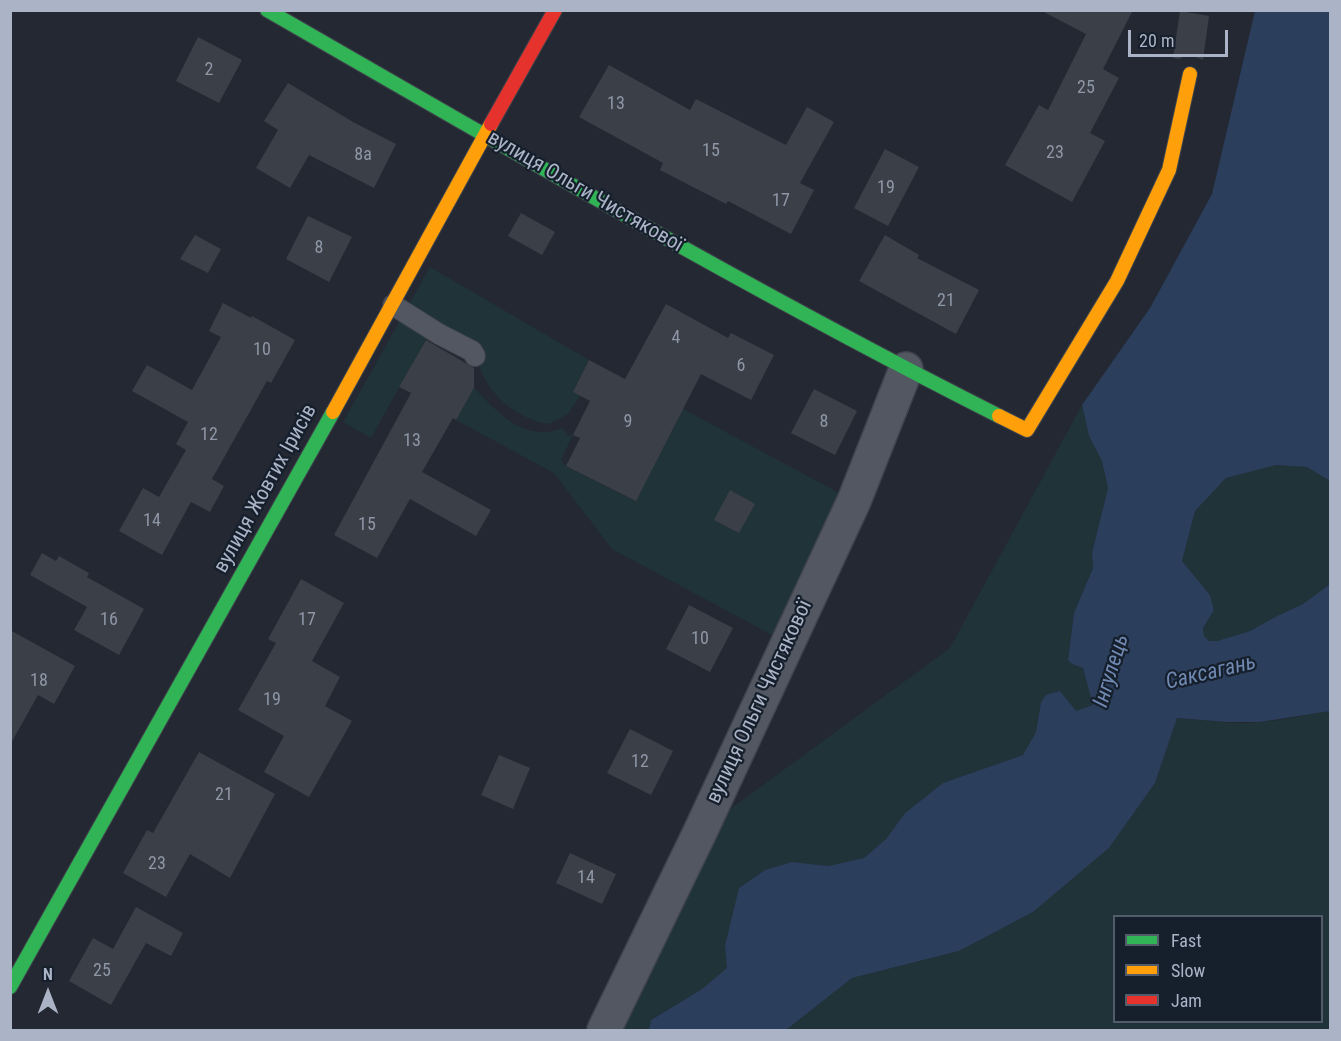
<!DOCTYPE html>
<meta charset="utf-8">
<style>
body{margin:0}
#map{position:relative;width:1341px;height:1041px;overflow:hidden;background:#232832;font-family:"Roboto Condensed",sans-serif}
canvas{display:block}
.frame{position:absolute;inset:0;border:12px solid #aab4c6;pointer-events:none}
.legend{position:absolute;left:1113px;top:915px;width:210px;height:108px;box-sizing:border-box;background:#161f2c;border:2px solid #515b6a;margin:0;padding:8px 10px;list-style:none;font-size:18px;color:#aab4c6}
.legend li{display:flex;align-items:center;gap:12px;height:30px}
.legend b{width:30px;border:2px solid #515b6a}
.north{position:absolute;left:18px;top:963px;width:60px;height:60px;-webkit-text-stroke:4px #161f2c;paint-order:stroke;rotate:0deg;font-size:16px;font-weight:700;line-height:24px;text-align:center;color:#aab4c6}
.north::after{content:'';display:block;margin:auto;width:21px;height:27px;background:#aab4c6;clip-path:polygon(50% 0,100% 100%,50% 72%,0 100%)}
.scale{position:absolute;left:1128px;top:30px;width:100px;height:27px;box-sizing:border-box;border:3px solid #aab4c6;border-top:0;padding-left:8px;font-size:18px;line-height:21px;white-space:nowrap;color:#aab4c6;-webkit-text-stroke:4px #161f2c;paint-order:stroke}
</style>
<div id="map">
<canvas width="1341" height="1041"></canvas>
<div class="frame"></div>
<ul class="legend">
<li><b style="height:8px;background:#30b455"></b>Fast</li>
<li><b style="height:8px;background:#ff9f0a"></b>Slow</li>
<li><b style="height:8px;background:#e5322d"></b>Jam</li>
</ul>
<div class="north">N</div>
<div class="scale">20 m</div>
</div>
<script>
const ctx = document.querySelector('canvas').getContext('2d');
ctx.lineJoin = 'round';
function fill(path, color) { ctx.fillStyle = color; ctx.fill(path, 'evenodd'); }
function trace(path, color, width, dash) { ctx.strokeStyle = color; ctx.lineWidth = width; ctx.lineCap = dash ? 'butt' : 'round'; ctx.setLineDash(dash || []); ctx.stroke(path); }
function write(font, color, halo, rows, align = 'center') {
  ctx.font = font + ' "Roboto Condensed",sans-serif'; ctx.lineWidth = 4.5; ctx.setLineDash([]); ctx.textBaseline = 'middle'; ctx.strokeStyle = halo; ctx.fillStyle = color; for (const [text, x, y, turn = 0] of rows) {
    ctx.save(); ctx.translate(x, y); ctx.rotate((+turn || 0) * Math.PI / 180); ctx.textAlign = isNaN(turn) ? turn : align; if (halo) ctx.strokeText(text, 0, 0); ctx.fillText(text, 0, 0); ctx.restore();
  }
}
const green = new Path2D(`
 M 430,267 L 589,360 L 573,392 L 580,396 L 568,414 L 549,424 C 520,420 492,398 481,371 C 478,364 477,355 476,348 L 434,325 L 371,438 L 343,422 Z
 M 474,388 C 498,413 525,443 563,428 L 568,436 L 573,435 L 561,460 L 566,466 L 635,501 L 683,409 L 854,501 L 787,643 L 612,549 L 554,473 L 456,420 Z
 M 1082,405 L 1089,436 L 1102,461 L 1108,488 L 1092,553 L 1093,568 L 1074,613 L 1068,660 L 1072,664 L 1083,668 L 1094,705 L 1076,712 L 1060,691 L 1041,702 L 1036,732 L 1023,755 L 943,783 L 905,813 L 886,839 L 864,858 L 828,866 L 792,862 L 765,870 L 739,888 L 725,945 L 728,968 L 702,989 L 652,1019 L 649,1030 L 621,1030 L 714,821 L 950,648 Z
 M 1275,465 L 1307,467 L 1330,481 L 1330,584 L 1303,604 L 1277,616 L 1250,631 L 1217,641 L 1209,641 L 1204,636 L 1203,628 L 1214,610 L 1210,595 L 1182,561 L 1195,511 L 1226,478 Z
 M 1330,709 L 1330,1030 L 786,1030 L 852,978 L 959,951 L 1033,912 L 1109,848 L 1155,783 L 1177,718 C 1204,720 1233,725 1261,722 C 1285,720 1308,715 1330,709 ZM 1114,916 L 1322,916 L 1322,1022 L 1114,1022 Z`);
const water = new Path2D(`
 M 1255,11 L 1330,11 L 1330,481 L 1307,467 L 1276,465 L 1226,478 L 1195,511 L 1182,561 L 1210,595 L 1214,610 L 1203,628 L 1204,636 L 1209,641 L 1217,641 L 1250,631 L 1277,616 L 1303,604 L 1330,584 L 1330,711 L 1260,722 L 1226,722 L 1177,718 L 1155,783 L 1109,848 L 1033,912 L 959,951 L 852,978 L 786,1030 L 649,1030 L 651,1020 L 702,989 L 727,968 L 725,945 L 739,888 L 765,870 L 792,862 L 828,866 L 864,858 L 886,839 L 905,813 L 943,783 L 1023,755 L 1036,732 L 1041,702 L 1046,695 L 1060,691 L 1076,711 L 1093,705 L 1083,668 L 1072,664 L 1068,660 L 1074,613 L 1093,568 L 1092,553 L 1108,488 L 1102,461 L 1089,436 L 1082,405 L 1150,308 L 1212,194 Z`);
const building = new Path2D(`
 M 1040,10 L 1133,10 L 1103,69 L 1119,78 L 1090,133 L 1105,141 L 1072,202 L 1005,165 L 1039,105 L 1048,110 L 1086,34 Z
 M 1180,11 L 1209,16 L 1203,60 L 1193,56 L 1185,56 L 1179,59 L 1173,58 Z
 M 198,37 L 242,60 L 219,103 L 176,81 Z
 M 609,65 L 690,110 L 696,99 L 786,145 L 807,107 L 834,122 L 800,183 L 814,190 L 791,234 L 728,201 L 726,204 L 660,170 L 663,163 L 579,117 Z
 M 288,83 L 353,122 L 396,144 L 374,188 L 309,155 L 290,188 L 256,168 L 278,130 L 264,121 Z
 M 885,149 L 919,167 L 888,226 L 854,208 Z
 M 521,213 L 555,232 L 542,255 L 508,236 Z
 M 308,216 L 352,237 L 329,282 L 286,259 Z
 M 195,235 L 221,249 L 208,273 L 180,259 Z
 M 885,235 L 919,255 L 917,258 L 979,290 L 956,334 L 859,281 Z
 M 223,303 L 251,318 L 252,316 L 295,340 L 271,383 L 267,381 L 212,479 L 224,486 L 210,512 L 191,502 L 162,555 L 119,531 L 143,488 L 159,497 L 186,450 L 176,444 L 188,422 L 132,391 L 147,365 L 192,390 L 221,337 L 209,331 Z
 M 666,304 L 728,338 L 731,333 L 774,355 L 751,400 L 701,374 L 636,501 L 566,466 L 580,438 L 573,435 L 590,401 L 573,392 L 589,360 L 625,379 Z
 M 426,340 L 474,368 L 474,388 L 456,420 L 453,418 L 422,472 L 491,510 L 476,536 L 410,499 L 377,558 L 334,535 L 411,393 L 399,387 Z
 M 814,389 L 857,411 L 835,455 L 791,433 Z
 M 730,490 L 755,504 L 739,533 L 714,520 Z
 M 42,553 L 56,561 L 59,556 L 89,573 L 87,577 L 144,609 L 119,655 L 74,630 L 87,607 L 30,575 Z
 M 301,579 L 344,603 L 312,661 L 340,677 L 325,706 L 352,721 L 309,797 L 264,772 L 284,736 L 238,710 L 276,643 L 268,639 Z
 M 689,605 L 733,628 L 710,672 L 666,649 Z
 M 10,630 L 75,666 L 54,704 L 38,695 L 10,745 Z
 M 630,729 L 673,751 L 651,795 L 607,773 Z
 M 199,752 L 275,794 L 230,878 L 190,854 L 166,897 L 123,873 L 147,830 L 153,833 Z
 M 499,755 L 530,768 L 513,809 L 481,795 Z
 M 570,853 L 616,874 L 602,904 L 556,883 Z
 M 136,907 L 183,933 L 171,956 L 146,943 L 111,1005 L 69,981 L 93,938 L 113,949 Z`);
const lane = new Path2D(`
 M 393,305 L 439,334 L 472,351 L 475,356`);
const street = new Path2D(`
 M 604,1030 L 700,832 L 854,501 L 906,369`);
const fast = new Path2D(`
 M 267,10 C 509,149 749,290 999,416
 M 10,987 L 333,412`);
const slow = new Path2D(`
 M 333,412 L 491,124
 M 999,416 L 1027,430 L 1117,281 L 1169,170 L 1190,74`);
const jam = new Path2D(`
 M 491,124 L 555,10`);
const numberNames = [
 ["2",209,70],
 ["25",1086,88],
 ["13",616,104],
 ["15",711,151],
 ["23",1055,153],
 ["8а",363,155],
 ["19",886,188],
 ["17",781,201],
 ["8",319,248],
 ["21",946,301],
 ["4",676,338],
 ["10",262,350],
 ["6",741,366],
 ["9",628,422],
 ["8",824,422],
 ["12",209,435],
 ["13",412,441],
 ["14",152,521],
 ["15",367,525],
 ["16",109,620],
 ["17",307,620],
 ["10",700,639],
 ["18",39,681],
 ["19",272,700],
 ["12",640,762],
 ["21",224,795],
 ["23",157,864],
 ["14",586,878],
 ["25",102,971]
];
const streetNames = [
 ["вулиця Ольги Чистякової",585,192,30],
 ["вулиця Жовтих Ірисів",266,489,-61],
 ["вулиця Ольги Чистякової",760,702,-65]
];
const waterNames = [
 ["Інгулець",1112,671,-73],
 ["Саксагань",1211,673,-13]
];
fill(green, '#203338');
fill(water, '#2b3e5b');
fill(building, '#3b3f48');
trace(lane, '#3f434c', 22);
trace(street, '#3f434c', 36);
trace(fast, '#3f434c', 16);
trace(slow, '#3f434c', 16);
trace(jam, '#3f434c', 16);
trace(lane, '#525761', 20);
trace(street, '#525761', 33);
trace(fast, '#30b455', 14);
trace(slow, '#ff9f0a', 14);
trace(jam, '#e5322d', 14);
write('18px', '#8e97a6', null, numberNames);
write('21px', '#aab4c6', '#161f2c', streetNames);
write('italic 22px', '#6f89b2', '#161f2c', waterNames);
</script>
